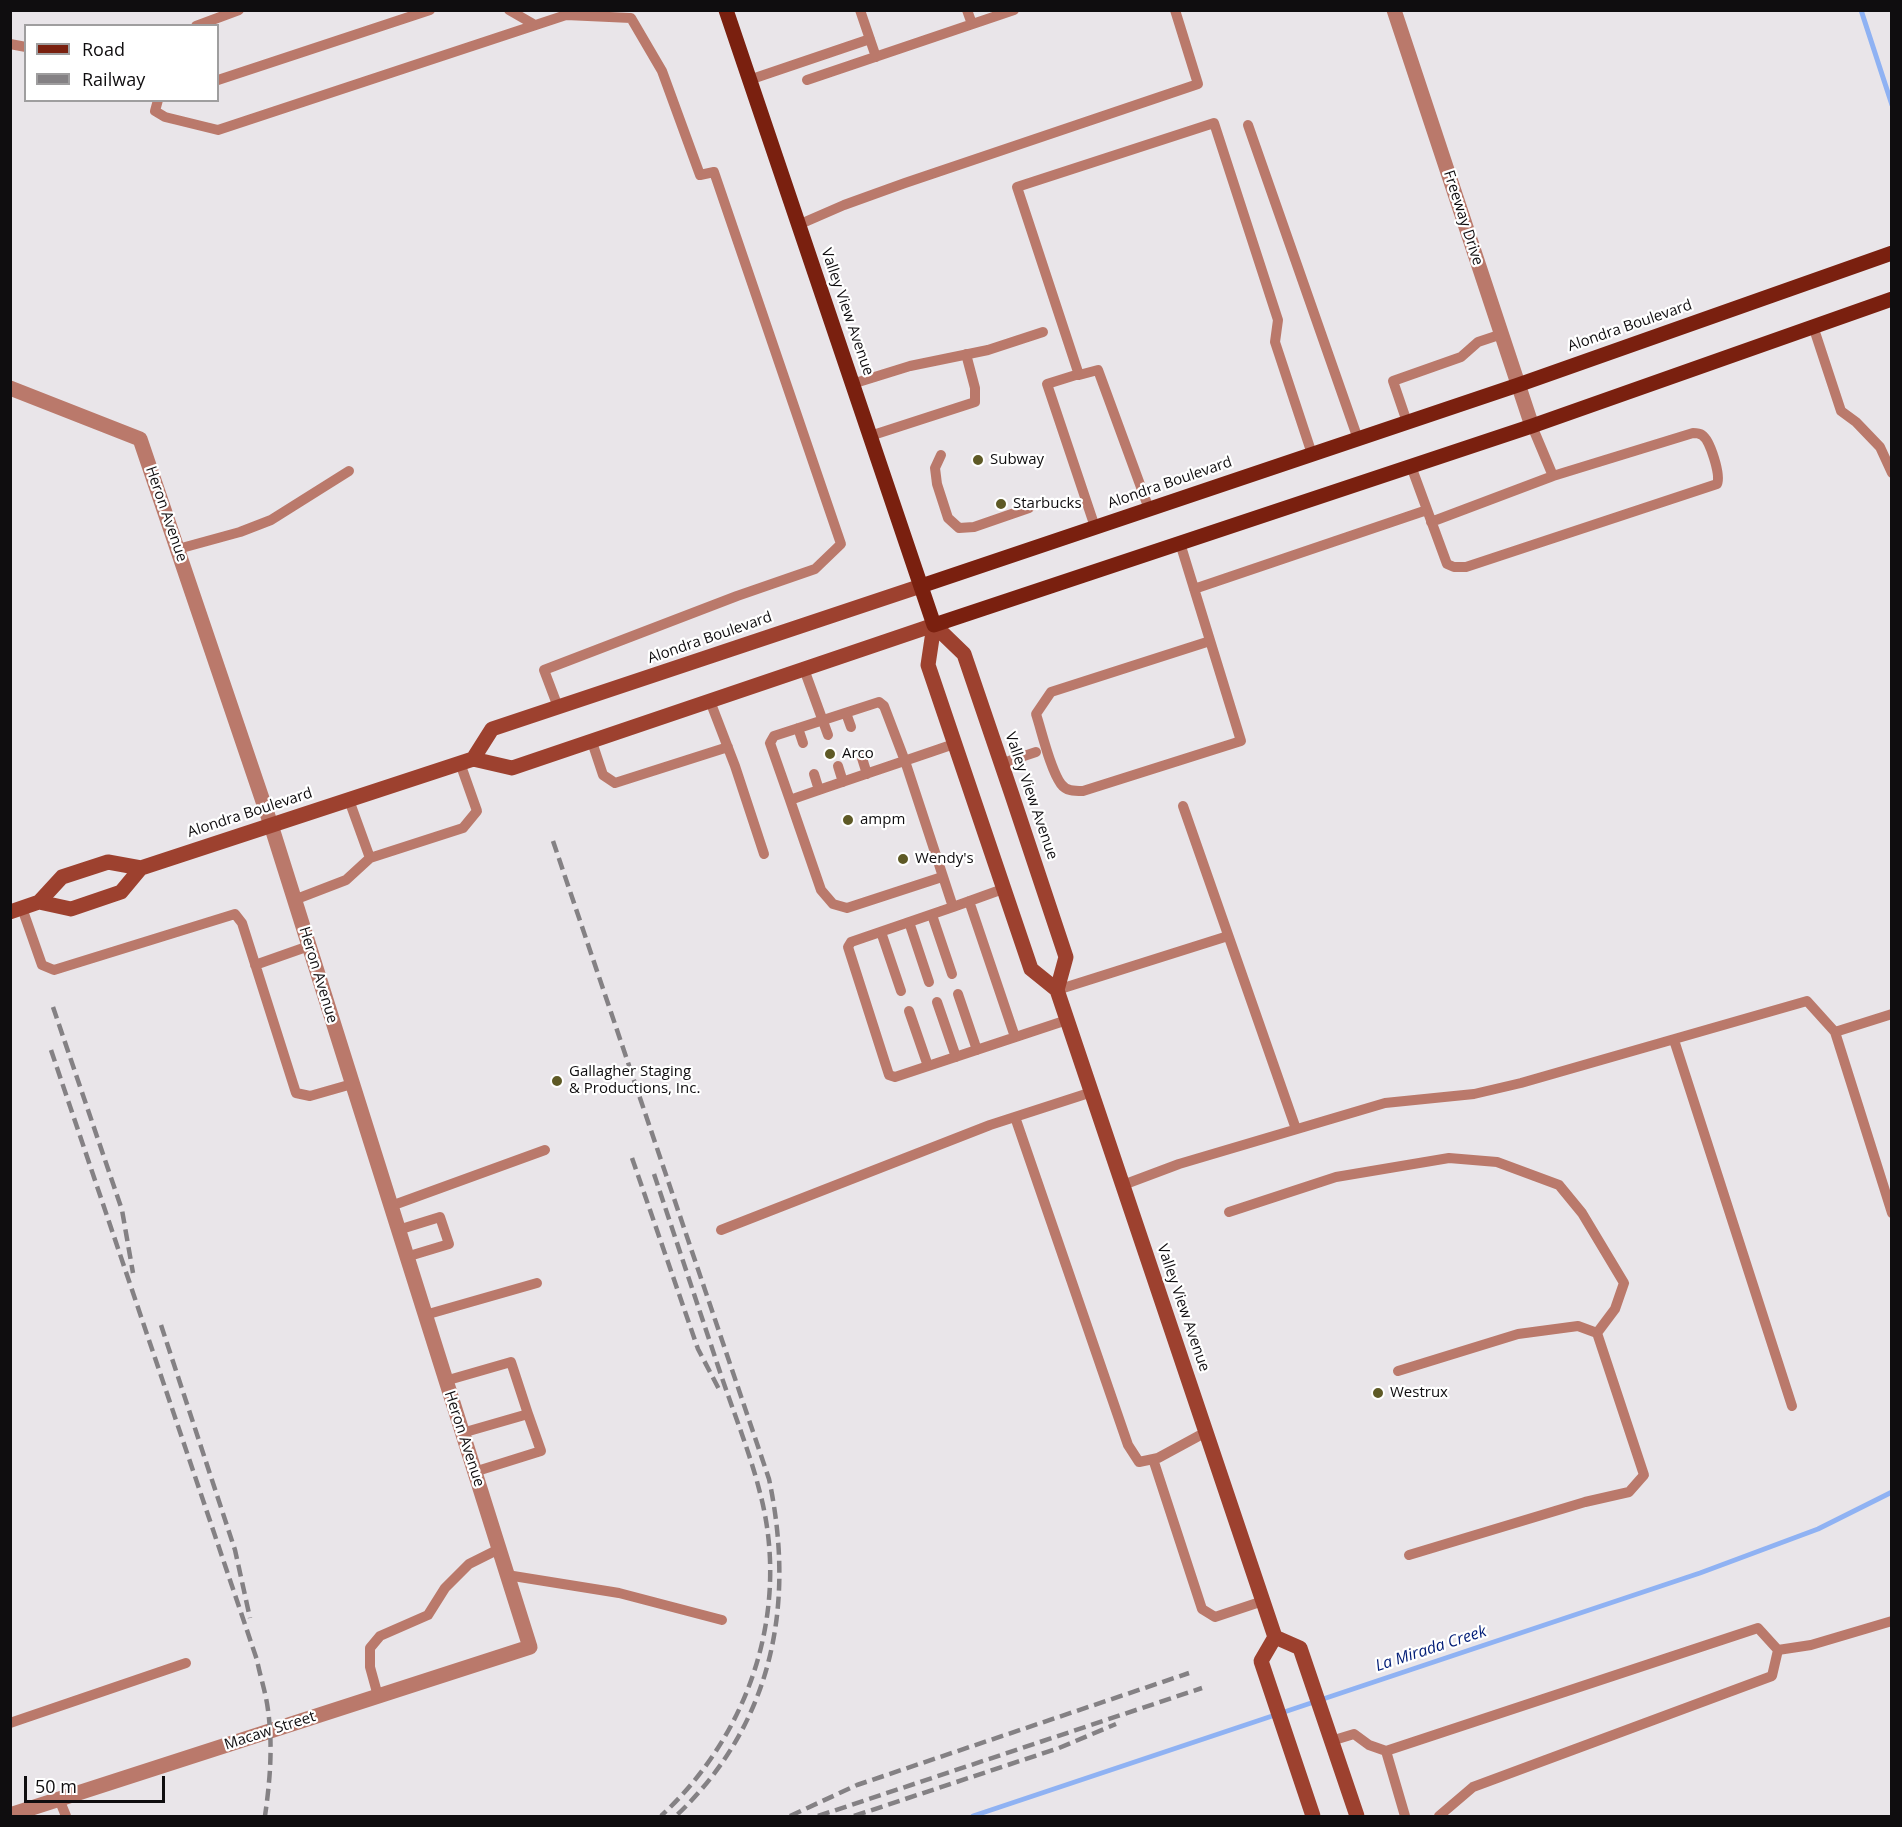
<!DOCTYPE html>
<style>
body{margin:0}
#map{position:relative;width:1902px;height:1827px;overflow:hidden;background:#e9e5e9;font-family:"Open Sans",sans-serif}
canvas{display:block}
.frame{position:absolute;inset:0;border:12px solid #0f0d0f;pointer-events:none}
.legend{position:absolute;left:24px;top:24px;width:195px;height:78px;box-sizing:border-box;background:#fff;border:2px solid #9f9e9f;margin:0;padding:8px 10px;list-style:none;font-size:18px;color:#0f0d0f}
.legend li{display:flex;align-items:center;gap:12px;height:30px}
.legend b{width:30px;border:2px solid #9f9e9f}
.scale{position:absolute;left:24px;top:1776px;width:141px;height:27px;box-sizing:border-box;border:3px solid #0f0d0f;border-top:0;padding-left:8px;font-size:18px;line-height:21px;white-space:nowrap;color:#0f0d0f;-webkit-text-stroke:4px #fff;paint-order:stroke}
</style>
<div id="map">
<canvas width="1902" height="1827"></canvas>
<div class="frame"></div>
<ul class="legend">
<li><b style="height:8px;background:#7a200f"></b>Road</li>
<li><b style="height:8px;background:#848184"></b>Railway</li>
</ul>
<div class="scale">50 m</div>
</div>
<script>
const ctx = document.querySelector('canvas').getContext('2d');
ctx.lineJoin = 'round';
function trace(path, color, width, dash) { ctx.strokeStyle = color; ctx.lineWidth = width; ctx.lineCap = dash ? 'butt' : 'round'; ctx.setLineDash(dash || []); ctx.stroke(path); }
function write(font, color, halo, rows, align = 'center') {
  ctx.font = font + ' "Open Sans",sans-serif'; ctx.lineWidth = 4.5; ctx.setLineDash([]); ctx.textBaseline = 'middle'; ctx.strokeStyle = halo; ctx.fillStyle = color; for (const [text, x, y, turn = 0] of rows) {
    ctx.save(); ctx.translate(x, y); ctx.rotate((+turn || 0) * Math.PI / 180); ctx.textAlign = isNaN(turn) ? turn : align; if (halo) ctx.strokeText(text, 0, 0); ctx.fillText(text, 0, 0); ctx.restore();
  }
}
const stream = new Path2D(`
 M 1861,10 L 1892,105
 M 973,1816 L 1700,1573 L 1818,1529 L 1892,1492`);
const lane = new Path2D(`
 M 509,10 L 535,25
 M 860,10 L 876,57
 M 967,10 L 972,24
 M 196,26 L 239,10
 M 10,44 L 26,47
 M 218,80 L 430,10
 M 749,80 L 870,39
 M 807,80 L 1014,10
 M 158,100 L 155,111 L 165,117 L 218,130 L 566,15 L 631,18 L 662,71 L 700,175 L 714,172 L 841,544 L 815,569 L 737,596 L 544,670 L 558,707
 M 1248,125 L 1358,439
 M 798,225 L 844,205 L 905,183 L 1198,84 L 1175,10
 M 1813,326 L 1841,411 L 1856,422 L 1880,447 L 1892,473
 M 1079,374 L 1047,384 L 1095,527
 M 852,384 L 910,366 L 988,350 L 1043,332
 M 1407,422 L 1393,381 L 1461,357 L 1478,342 L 1502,334
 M 1532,426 L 1553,476
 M 870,436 L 975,402 L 975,388 L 966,354
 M 941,455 L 935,468 L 937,484 L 948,518 L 959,528 L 974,527 L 1029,508
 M 1411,466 L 1447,564 L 1454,567 L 1466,567 L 1717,484 C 1721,475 1710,440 1702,435 C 1699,433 1696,433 1693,433 L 1553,476 L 1431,522
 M 1149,509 L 1098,370 L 1079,375 L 1017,187 L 1214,123 L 1278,320 L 1275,342 L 1312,454
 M 1180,543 L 1241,741 L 1083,791 C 1074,791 1066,791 1061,784 C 1050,769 1042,732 1036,714 L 1051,692 L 1210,641
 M 178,549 L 240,532 L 271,520 L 349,471
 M 1194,589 L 1427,510
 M 804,669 L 828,735
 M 710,701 L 735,766 L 764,854
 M 846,713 L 851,727
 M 798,728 L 803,743
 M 592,742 L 603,775 L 615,783 L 728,747
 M 954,744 C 899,763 844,781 790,800 L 770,743 L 774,736 L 879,702 L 884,706 L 905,761 L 953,907 L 851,942 L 848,947 L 889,1075 L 895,1077 L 1067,1020
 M 862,758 L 867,774
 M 1009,761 L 1036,752
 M 838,766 L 843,782
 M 814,774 L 819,790
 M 349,800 L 370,858 L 463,828 L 477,811 L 460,763
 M 790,800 L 821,890 L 833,904 L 847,908 L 942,877
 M 1183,806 L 1296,1129
 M 294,900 L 346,880 L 370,858
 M 969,901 L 1015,1037
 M 953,907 L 1003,889
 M 22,908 L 42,965 L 54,970 L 235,914 L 242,923 L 296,1093 L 310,1096 L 352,1084
 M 932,915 L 952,974
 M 909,922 L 929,982
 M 881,932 L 901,991
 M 255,965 L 309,946
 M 1057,990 L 1228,936
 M 958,994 L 977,1050
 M 937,1002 L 956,1057
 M 909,1011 L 928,1066
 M 1835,1032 L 1892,1014
 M 1674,1040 L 1792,1406
 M 1015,1117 L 1128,1445 L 1139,1462 L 1158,1458 L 1206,1432
 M 1123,1185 L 1179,1164 L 1385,1103 L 1474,1094 L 1521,1083 L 1807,1001 L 1835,1032 L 1892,1213
 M 391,1206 L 545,1150
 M 1229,1212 L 1336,1177 L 1449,1158 L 1497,1162 L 1559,1185 L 1582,1213 L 1624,1283 L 1615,1309 L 1597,1333 L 1644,1475 L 1629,1492 L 1585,1502 L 1409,1555
 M 398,1230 L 440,1217 L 449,1244 L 406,1257
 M 721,1230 L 990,1125 L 1092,1092
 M 425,1315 L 537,1283
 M 1398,1371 L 1518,1334 L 1578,1326 L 1597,1333
 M 445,1381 L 511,1362 L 528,1414
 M 462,1433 L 528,1414 L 541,1451 L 474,1472
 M 1153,1459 L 1202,1609 L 1215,1617 L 1263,1601
 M 507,1575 L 619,1593 L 722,1620
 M 1778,1650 L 1811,1645 L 1892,1621
 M 378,1696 L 370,1667 L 370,1648 L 380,1636 L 428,1615 L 445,1588 L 469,1564 L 499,1549
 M 10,1723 L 186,1663
 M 1331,1741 L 1354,1734 L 1369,1745 L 1386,1751 L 1758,1628 L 1778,1650 L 1772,1676 L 1473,1787 L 1439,1816
 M 1386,1751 L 1405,1816
 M 59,1799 L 66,1816`);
const street = new Path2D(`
 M 1394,10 L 1532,426
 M 10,388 L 140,439 L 271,825 L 530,1647 L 10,1815`);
const secondary = new Path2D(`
 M 934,625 L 928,665 L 1031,969 L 1057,990 L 1275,1637 L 1300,1648 L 1357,1816
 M 934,625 L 964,654 L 1012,795 L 1066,957 L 1057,990
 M 473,759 L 492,729 L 921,586
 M 39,902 L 71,909 L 121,892 L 141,868
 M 10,912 L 39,902 L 62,877 L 108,862 L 141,868 L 473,759 L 512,768 L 934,625
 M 1275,1637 L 1261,1661 L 1313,1816`);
const primary = new Path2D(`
 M 726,10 L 934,625 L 1532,426 L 1892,299
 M 921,586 L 1518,385 L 1892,253`);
const rail = new Path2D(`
 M 553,841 L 769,1479 C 796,1606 772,1725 676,1816
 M 53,1007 L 122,1210 L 133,1273
 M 51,1050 L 257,1660 C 260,1676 266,1693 268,1710 C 273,1746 270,1781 265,1816
 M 632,1158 L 698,1349 L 721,1393
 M 654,1174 C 676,1240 698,1306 720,1372 C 733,1411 749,1450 759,1489 C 792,1608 750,1734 661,1816
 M 161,1325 L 235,1550 L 250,1618
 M 790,1816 L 857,1785 L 1189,1673
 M 818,1816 L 1202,1688
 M 854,1816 L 1059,1748 L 1116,1724`);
const markers = [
 [978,460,6,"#5e5925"],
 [1001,504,6,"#5e5925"],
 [830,754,6,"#5e5925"],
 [848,820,6,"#5e5925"],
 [903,859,6,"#5e5925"],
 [557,1081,6,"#5e5925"],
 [1378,1393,6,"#5e5925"]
];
const streetNames = [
 ["Freeway Drive",1463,218,72],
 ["Valley View Avenue",847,312,71],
 ["Alondra Boulevard",1630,326,-19],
 ["Alondra Boulevard",1170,483,-19],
 ["Heron Avenue",166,514,71],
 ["Alondra Boulevard",710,638,-19],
 ["Valley View Avenue",1031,796,71],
 ["Alondra Boulevard",250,813,-18],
 ["Heron Avenue",318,975,73],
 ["Valley View Avenue",1183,1308,71],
 ["Heron Avenue",464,1439,72],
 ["Macaw Street",270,1731,-18]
];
const poiNames = [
 ["Subway",990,460],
 ["Starbucks",1013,504],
 ["Arco",842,754],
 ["ampm",860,820],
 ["Wendy's",915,859],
 ["Gallagher Staging",569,1072],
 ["& Productions, Inc.",569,1089],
 ["Westrux",1390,1393]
];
const waterNames = [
 ["La Mirada Creek",1431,1649,-18]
];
trace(stream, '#8fb2f3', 5);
trace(lane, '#ba796b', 10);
trace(street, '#ba796b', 15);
trace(secondary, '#9d412f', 15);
trace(primary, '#7a200f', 15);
trace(rail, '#848184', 4.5, [12, 6]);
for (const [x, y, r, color] of markers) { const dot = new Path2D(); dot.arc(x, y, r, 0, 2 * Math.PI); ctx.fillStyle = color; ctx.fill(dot); trace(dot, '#fff', 2); }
write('15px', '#0f0d0f', '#fff', streetNames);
write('15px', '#0f0d0f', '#fff', poiNames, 'left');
write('italic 16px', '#001c77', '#fff', waterNames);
</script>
